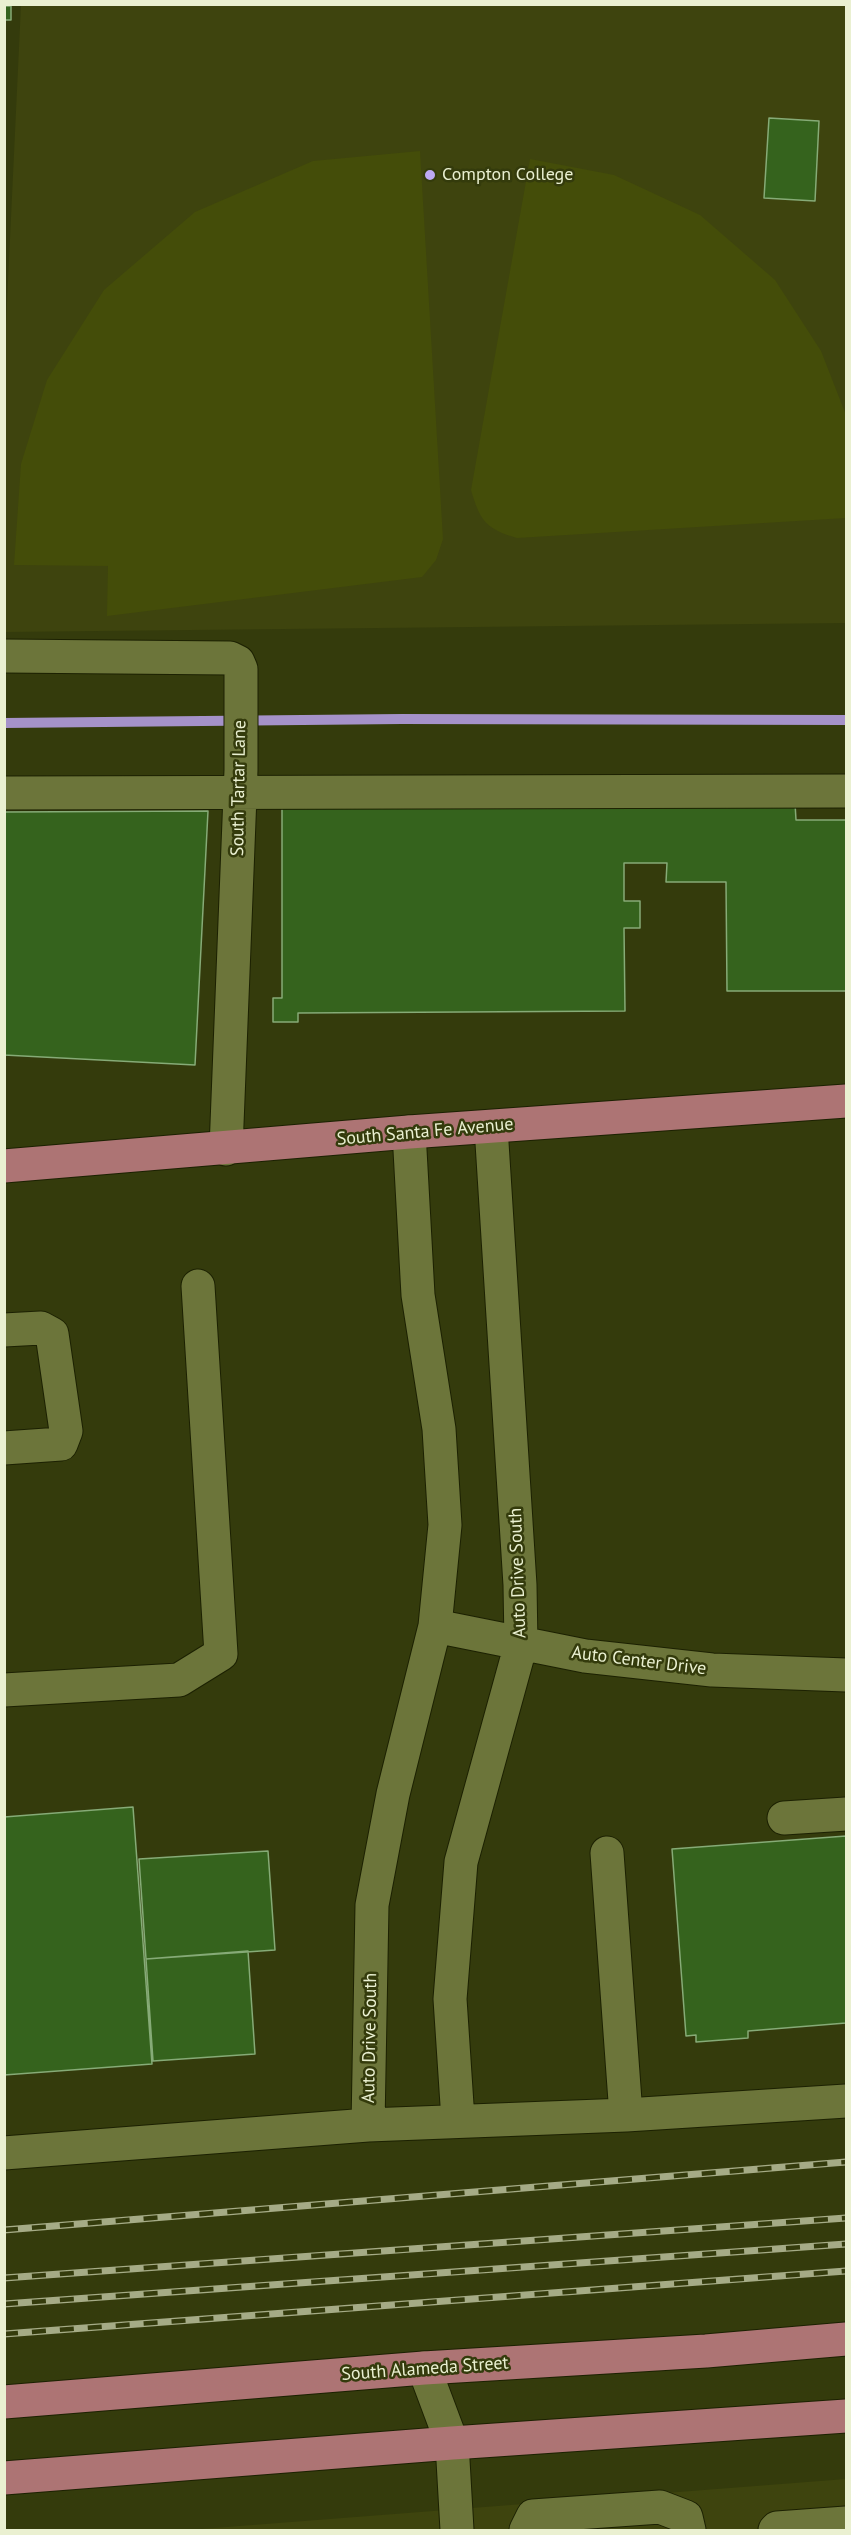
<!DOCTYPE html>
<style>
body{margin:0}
#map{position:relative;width:851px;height:2535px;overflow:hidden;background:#343b0c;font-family:"PT Sans",sans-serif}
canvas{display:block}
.frame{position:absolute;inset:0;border:6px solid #eaf0d1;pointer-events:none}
</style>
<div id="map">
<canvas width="851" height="2535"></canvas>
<div class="frame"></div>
</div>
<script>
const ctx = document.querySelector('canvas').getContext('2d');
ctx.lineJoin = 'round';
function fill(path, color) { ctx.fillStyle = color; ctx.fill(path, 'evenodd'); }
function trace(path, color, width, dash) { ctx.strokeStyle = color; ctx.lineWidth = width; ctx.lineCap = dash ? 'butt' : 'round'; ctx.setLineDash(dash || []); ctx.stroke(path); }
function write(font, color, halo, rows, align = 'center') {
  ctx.font = font + ' "PT Sans",sans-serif'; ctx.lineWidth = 5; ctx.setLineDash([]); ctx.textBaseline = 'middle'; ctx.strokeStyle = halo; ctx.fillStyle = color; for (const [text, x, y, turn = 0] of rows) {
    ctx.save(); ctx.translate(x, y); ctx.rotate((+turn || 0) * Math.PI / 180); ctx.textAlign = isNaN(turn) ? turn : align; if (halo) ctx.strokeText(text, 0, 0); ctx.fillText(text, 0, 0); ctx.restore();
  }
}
const built = new Path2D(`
 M 21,5 L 846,5 L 846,623 L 5,632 L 5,345 Z
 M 846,2479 L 846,2530 L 188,2530 Z`);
const green = new Path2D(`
 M 420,151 L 443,539 L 436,560 L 422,577 L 107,616 L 108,566 L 14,565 L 21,464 L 47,380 L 104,290 L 195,212 L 313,161 Z
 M 530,159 L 614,175 L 700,215 L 775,280 L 821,351 L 846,415 L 846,518 L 517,538 C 486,529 480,521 471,490 Z`);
const stream = new Path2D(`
 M 4,723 L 402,719 L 846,720`);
const building = new Path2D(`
 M 4,6 L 11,6 L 11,20 L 4,20 Z
 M 769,118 L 819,121 L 815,201 L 764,198 Z
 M 795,803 L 796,820 L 846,820 L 846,991 L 727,991 L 726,882 L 666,882 L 667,863 L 624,863 L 624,901 L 640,901 L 640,928 L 624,928 L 625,1011 L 298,1013 L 298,1022 L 273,1022 L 273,998 L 282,998 L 282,807 Z
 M 208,811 L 195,1065 L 4,1055 L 4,812 Z
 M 133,1807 L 152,2064 L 4,2075 L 4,1817 Z
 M 846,1836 L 846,2023 L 748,2031 L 748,2038 L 696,2042 L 696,2035 L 686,2036 L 672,1849 Z
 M 268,1851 L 275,1950 L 146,1959 L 139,1859 Z
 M 248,1951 L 255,2054 L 153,2061 L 146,1959 Z`);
const minor = new Path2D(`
 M 4,656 L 230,658 L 238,662 L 241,669 L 241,770 L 226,1149
 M 4,793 L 846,791
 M 4,1330 L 41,1328 L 52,1334 L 66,1431 L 61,1444 L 4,1448
 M 435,1626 L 585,1656 L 712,1670 L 846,1675
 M 4,1690 L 179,1680 L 221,1654 L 198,1286
 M 784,1818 L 846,1814
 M 607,1853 L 626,2115
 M 458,2120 L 450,1999 L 461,1862 L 521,1644 L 520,1585 L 491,1127
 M 368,2125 L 372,1905 L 393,1794 L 435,1626 L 445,1525 L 439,1429 L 418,1295 L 409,1132
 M 4,2153 L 368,2125 L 626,2115 L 846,2101
 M 424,2368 L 452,2443 L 457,2530
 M 526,2530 L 533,2516 L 660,2507 L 686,2517 L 689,2530
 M 775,2530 L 777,2528 L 846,2523`);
const major = new Path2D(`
 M 4,1166 L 409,1132 L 846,1101
 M 4,2402 L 424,2368 L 706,2351 L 846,2339
 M 4,2478 L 452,2443 L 846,2416`);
const rail = new Path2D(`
 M 4,2230 L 846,2162
 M 4,2278 L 846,2218
 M 4,2304 L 846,2244
 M 4,2334 L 846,2271`);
const markers = [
 [430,175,6,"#bea9f4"]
];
const poiNames = [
 ["Compton College",442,175]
];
const streetNames = [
 ["South Tartar Lane",239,788,-89],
 ["South Santa Fe Avenue",425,1132,-5],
 ["Auto Drive South",518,1573,-92],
 ["Auto Center Drive",639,1661,7],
 ["Auto Drive South",370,2038,-89],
 ["South Alameda Street",425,2369,-4]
];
fill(built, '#3e440e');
fill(green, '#444d09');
trace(stream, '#a592c9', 10);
fill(building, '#35631d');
trace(building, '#86ab77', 1.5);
trace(minor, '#1c2102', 35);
trace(major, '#1c2102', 35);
trace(minor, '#6c753a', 33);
trace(major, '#ad7474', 33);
trace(rail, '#a5ab86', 7);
trace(rail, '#343b0c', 4.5, [14]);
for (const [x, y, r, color] of markers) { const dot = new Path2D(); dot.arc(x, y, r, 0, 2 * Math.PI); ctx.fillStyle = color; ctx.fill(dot); trace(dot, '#343b0c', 2); }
write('18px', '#eaf0d1', '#343b0c', poiNames, 'left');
write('18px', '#eaf0d1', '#343b0c', streetNames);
</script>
